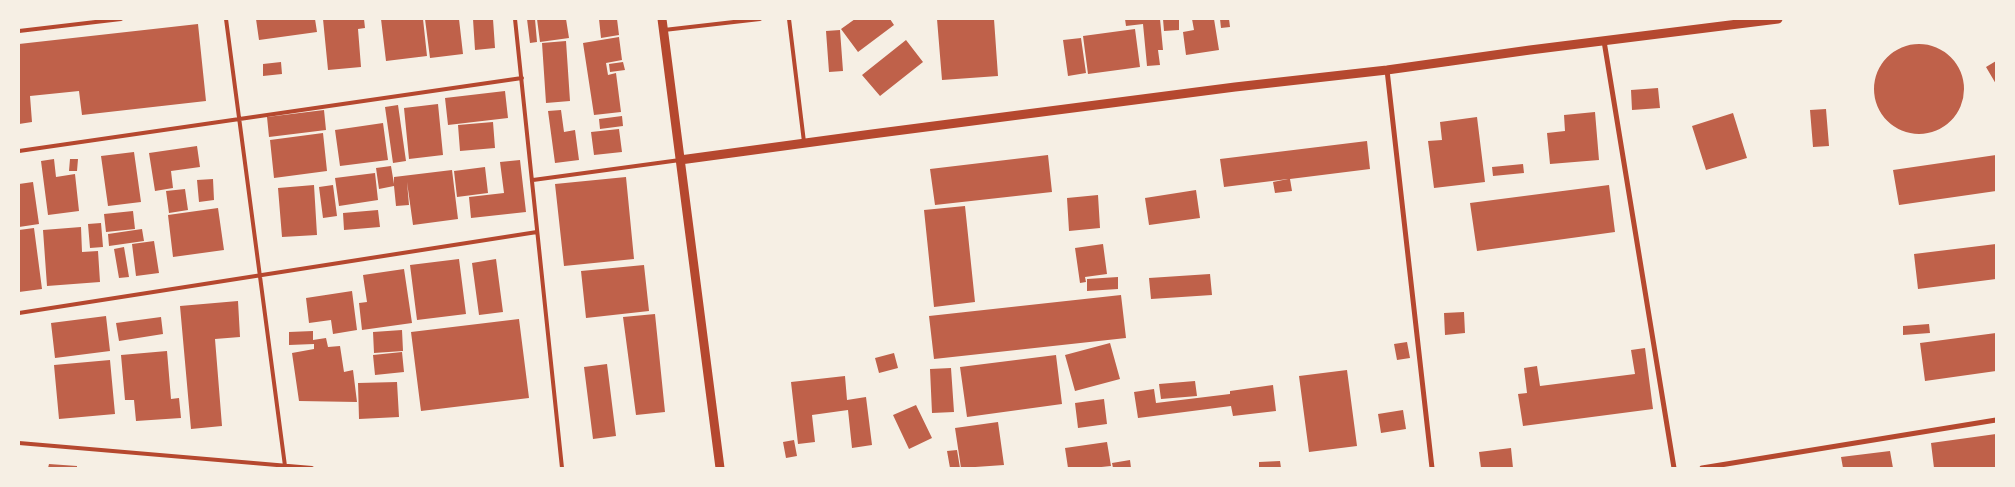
<!DOCTYPE html>
<style>
body{margin:0}
#map{position:relative;width:2015px;height:487px;overflow:hidden;background:#f6efe4;font-family:"Playfair Display",serif}
canvas{display:block}
.frame{position:absolute;inset:0;border:20px solid #f6efe4;pointer-events:none}
</style>
<div id="map">
<canvas width="2015" height="487"></canvas>
<div class="frame"></div>
</div>
<script>
const ctx = document.querySelector('canvas').getContext('2d');
ctx.lineJoin = 'round';
function fill(path, color) { ctx.fillStyle = color; ctx.fill(path, 'evenodd'); }
function trace(path, color, width, dash) { ctx.strokeStyle = color; ctx.lineWidth = width; ctx.lineCap = dash ? 'butt' : 'round'; ctx.setLineDash(dash || []); ctx.stroke(path); }
const building = new Path2D(`
 M 256,19 L 315,19 L 317,32 L 259,40 Z
 M 323,19 L 364,19 L 365,28 L 358,29 L 361,67 L 328,70 Z
 M 381,19 L 423,19 L 427,56 L 386,61 Z
 M 425,19 L 459,19 L 463,54 L 430,58 Z
 M 473,19 L 493,19 L 495,48 L 475,50 Z
 M 527,19 L 535,19 L 537,42 L 530,43 Z
 M 537,19 L 566,19 L 569,38 L 540,42 Z
 M 599,19 L 617,19 L 619,35 L 601,38 Z
 M 855,19 L 890,19 L 894,25 L 858,52 L 841,29 Z
 M 937,19 L 994,19 L 998,76 L 942,80 Z
 M 1125,19 L 1160,19 L 1163,50 L 1158,50 L 1160,65 L 1147,66 L 1143,24 L 1126,26 Z
 M 1163,19 L 1179,19 L 1179,30 L 1164,31 Z
 M 1192,19 L 1214,19 L 1219,50 L 1186,55 L 1183,32 L 1194,30 Z
 M 1220,19 L 1229,19 L 1230,27 L 1221,28 Z
 M 198,24 L 206,101 L 82,115 L 79,91 L 30,96 L 32,122 L 19,124 L 19,44 Z
 M 1135,29 L 1140,67 L 1088,74 L 1083,36 Z
 M 840,30 L 843,71 L 829,72 L 826,31 Z
 M 619,37 L 622,60 L 606,63 L 608,75 L 616,73 L 621,112 L 594,115 L 583,43 Z
 M 1081,38 L 1086,73 L 1068,76 L 1063,40 Z
 M 906,40 L 923,62 L 880,96 L 862,75 Z
 M 566,41 L 570,101 L 546,103 L 542,43 Z
 M1874 89a45 45 0 1 1 90 0a45 45 0 1 1-90 0Z
 M 1996,61 L 1996,84 L 1986,67 Z
 M 281,62 L 282,74 L 263,76 L 263,64 Z
 M 623,62 L 625,70 L 610,72 L 609,64 Z
 M 1658,88 L 1660,108 L 1632,110 L 1631,90 Z
 M 505,91 L 508,118 L 448,125 L 445,98 Z
 M 438,104 L 443,155 L 409,159 L 404,108 Z
 M 398,105 L 406,161 L 393,163 L 385,107 Z
 M 1826,109 L 1829,146 L 1813,147 L 1810,110 Z
 M 324,110 L 326,130 L 269,137 L 267,117 Z
 M 561,110 L 564,132 L 575,130 L 579,160 L 555,163 L 548,111 Z
 M 1595,112 L 1599,160 L 1550,164 L 1547,133 L 1565,131 L 1564,115 Z
 M 1733,113 L 1747,158 L 1706,170 L 1692,126 Z
 M 622,116 L 623,126 L 600,129 L 599,119 Z
 M 1477,117 L 1485,182 L 1434,188 L 1428,141 L 1442,140 L 1440,122 Z
 M 493,122 L 495,148 L 460,151 L 458,125 Z
 M 383,123 L 388,160 L 340,166 L 335,130 Z
 M 619,129 L 622,152 L 594,155 L 591,132 Z
 M 323,133 L 327,171 L 274,178 L 270,140 Z
 M 1367,141 L 1370,169 L 1290,179 L 1292,191 L 1275,193 L 1273,182 L 1288,179 L 1224,187 L 1220,159 Z
 M 197,146 L 200,167 L 171,171 L 173,188 L 155,191 L 149,153 Z
 M 134,152 L 141,202 L 108,206 L 101,156 Z
 M 1048,155 L 1052,192 L 935,205 L 930,169 Z
 M 1996,155 L 1996,191 L 1899,205 L 1893,170 Z
 M 54,159 L 56,177 L 75,174 L 79,211 L 48,215 L 41,161 Z
 M 70,159 L 78,159 L 77,171 L 69,171 Z
 M 520,160 L 526,212 L 471,218 L 469,197 L 504,193 L 500,162 Z
 M 1523,164 L 1524,173 L 1493,176 L 1492,167 Z
 M 391,166 L 394,184 L 394,177 L 452,170 L 458,219 L 413,225 L 407,182 L 409,205 L 396,206 L 394,186 L 379,189 L 376,168 Z
 M 485,167 L 488,193 L 457,197 L 454,171 Z
 M 375,173 L 378,200 L 339,206 L 335,178 Z
 M 626,177 L 634,259 L 564,266 L 555,184 Z
 M 213,179 L 214,200 L 199,202 L 197,180 Z
 M 33,182 L 39,224 L 19,227 L 19,184 Z
 M 314,185 L 317,235 L 282,237 L 278,188 Z
 M 333,185 L 337,216 L 323,218 L 319,187 Z
 M 1609,185 L 1615,232 L 1477,251 L 1470,203 Z
 M 185,189 L 188,210 L 169,213 L 166,191 Z
 M 1196,190 L 1200,218 L 1149,225 L 1145,198 Z
 M 1098,195 L 1100,228 L 1069,231 L 1067,198 Z
 M 965,206 L 975,302 L 934,307 L 924,210 Z
 M 218,208 L 224,250 L 173,257 L 168,215 Z
 M 378,210 L 380,227 L 344,230 L 343,213 Z
 M 133,211 L 135,229 L 106,232 L 104,214 Z
 M 101,223 L 103,247 L 90,248 L 88,224 Z
 M 81,227 L 82,252 L 98,251 L 100,282 L 47,286 L 43,230 Z
 M 34,228 L 42,289 L 19,292 L 19,230 Z
 M 142,229 L 144,241 L 109,246 L 108,234 Z
 M 154,241 L 159,273 L 136,276 L 132,244 Z
 M 1103,244 L 1107,274 L 1085,277 L 1086,282 L 1080,283 L 1075,248 Z
 M 1996,244 L 1996,279 L 1918,289 L 1914,254 Z
 M 124,247 L 129,277 L 119,278 L 114,249 Z
 M 459,259 L 466,314 L 417,320 L 410,265 Z
 M 496,259 L 503,312 L 479,315 L 472,263 Z
 M 644,265 L 649,311 L 586,318 L 581,271 Z
 M 404,269 L 412,323 L 362,330 L 359,303 L 367,302 L 363,275 Z
 M 1210,274 L 1212,295 L 1151,299 L 1149,278 Z
 M 1118,277 L 1118,289 L 1087,291 L 1087,279 Z
 M 352,291 L 357,330 L 333,334 L 331,320 L 309,323 L 306,298 Z
 M 1121,295 L 1126,338 L 934,359 L 929,316 Z
 M 238,301 L 240,337 L 215,339 L 222,426 L 191,429 L 180,306 Z
 M 1464,312 L 1465,333 L 1445,335 L 1444,313 Z
 M 655,314 L 665,412 L 636,415 L 623,317 Z
 M 106,316 L 110,351 L 55,358 L 51,323 Z
 M 161,317 L 163,334 L 119,341 L 116,323 Z
 M 519,319 L 529,398 L 421,411 L 411,332 Z
 M 1929,324 L 1930,333 L 1903,335 L 1903,326 Z
 M 402,330 L 403,351 L 374,353 L 373,332 Z
 M 313,331 L 313,340 L 326,338 L 328,347 L 340,346 L 344,372 L 353,370 L 357,402 L 299,401 L 292,353 L 314,349 L 314,344 L 289,345 L 289,332 Z
 M 1996,333 L 1996,371 L 1925,381 L 1920,343 Z
 M 1407,342 L 1410,358 L 1397,360 L 1394,344 Z
 M 1110,343 L 1120,379 L 1075,391 L 1065,355 Z
 M 1645,348 L 1653,409 L 1523,426 L 1518,394 L 1527,393 L 1524,368 L 1537,366 L 1540,386 L 1635,374 L 1631,350 Z
 M 167,351 L 171,399 L 179,398 L 181,418 L 136,421 L 134,400 L 125,400 L 121,355 Z
 M 402,352 L 404,372 L 375,375 L 373,355 Z
 M 894,353 L 898,368 L 879,373 L 875,358 Z
 M 1056,355 L 1062,404 L 967,417 L 960,367 Z
 M 110,360 L 115,414 L 59,419 L 54,365 Z
 M 607,364 L 616,436 L 593,439 L 584,367 Z
 M 951,368 L 954,412 L 932,413 L 930,369 Z
 M 1347,370 L 1357,446 L 1309,452 L 1299,376 Z
 M 845,376 L 847,400 L 866,397 L 872,445 L 852,448 L 848,410 L 812,415 L 815,442 L 798,444 L 791,382 Z
 M 1195,381 L 1197,396 L 1161,399 L 1159,384 Z
 M 397,382 L 399,417 L 359,419 L 358,383 Z
 M 1273,385 L 1276,411 L 1233,416 L 1231,406 L 1138,418 L 1134,392 L 1154,389 L 1156,403 L 1230,394 L 1230,391 Z
 M 1104,399 L 1107,424 L 1078,428 L 1075,403 Z
 M 916,405 L 932,438 L 909,449 L 893,415 Z
 M 1403,410 L 1406,429 L 1381,433 L 1378,414 Z
 M 998,422 L 1004,465 L 961,468 L 955,428 Z
 M 1996,434 L 1996,468 L 1934,468 L 1931,443 Z
 M 794,440 L 797,456 L 786,458 L 783,442 Z
 M 1107,442 L 1111,466 L 1092,468 L 1068,468 L 1065,448 Z
 M 1511,448 L 1513,468 L 1481,468 L 1479,452 Z
 M 957,450 L 960,468 L 950,468 L 947,451 Z
 M 1890,451 L 1893,468 L 1843,468 L 1841,457 Z
 M 1130,460 L 1131,468 L 1113,468 L 1112,463 Z
 M 1280,461 L 1281,468 L 1259,468 L 1259,462 Z
 M 49,464 L 77,466 L 77,468 L 48,468 Z`);
const service = new Path2D(`
 M 226,19 L 285,466
 M 515,19 L 562,468
 M 789,19 L 804,142
 M 664,30 L 760,19
 M 19,31 L 121,19
 M 19,151 L 522,78
 M 533,180 L 680,160
 M 19,313 L 537,232
 M 19,443 L 312,468`);
const minor = new Path2D(`
 M 1604,41 L 1674,468
 M 1387,70 L 1432,468
 M 1702,468 L 1996,420`);
const tertiary = new Path2D(`
 M 662,19 L 720,468
 M 680,160 L 872,134 L 1235,87 L 1387,70 L 1530,50 L 1778,19`);
fill(building, '#bf614a');
trace(service, '#b5482f', 4);
trace(minor, '#b5482f', 5);
trace(tertiary, '#b5482f', 9);
</script>
